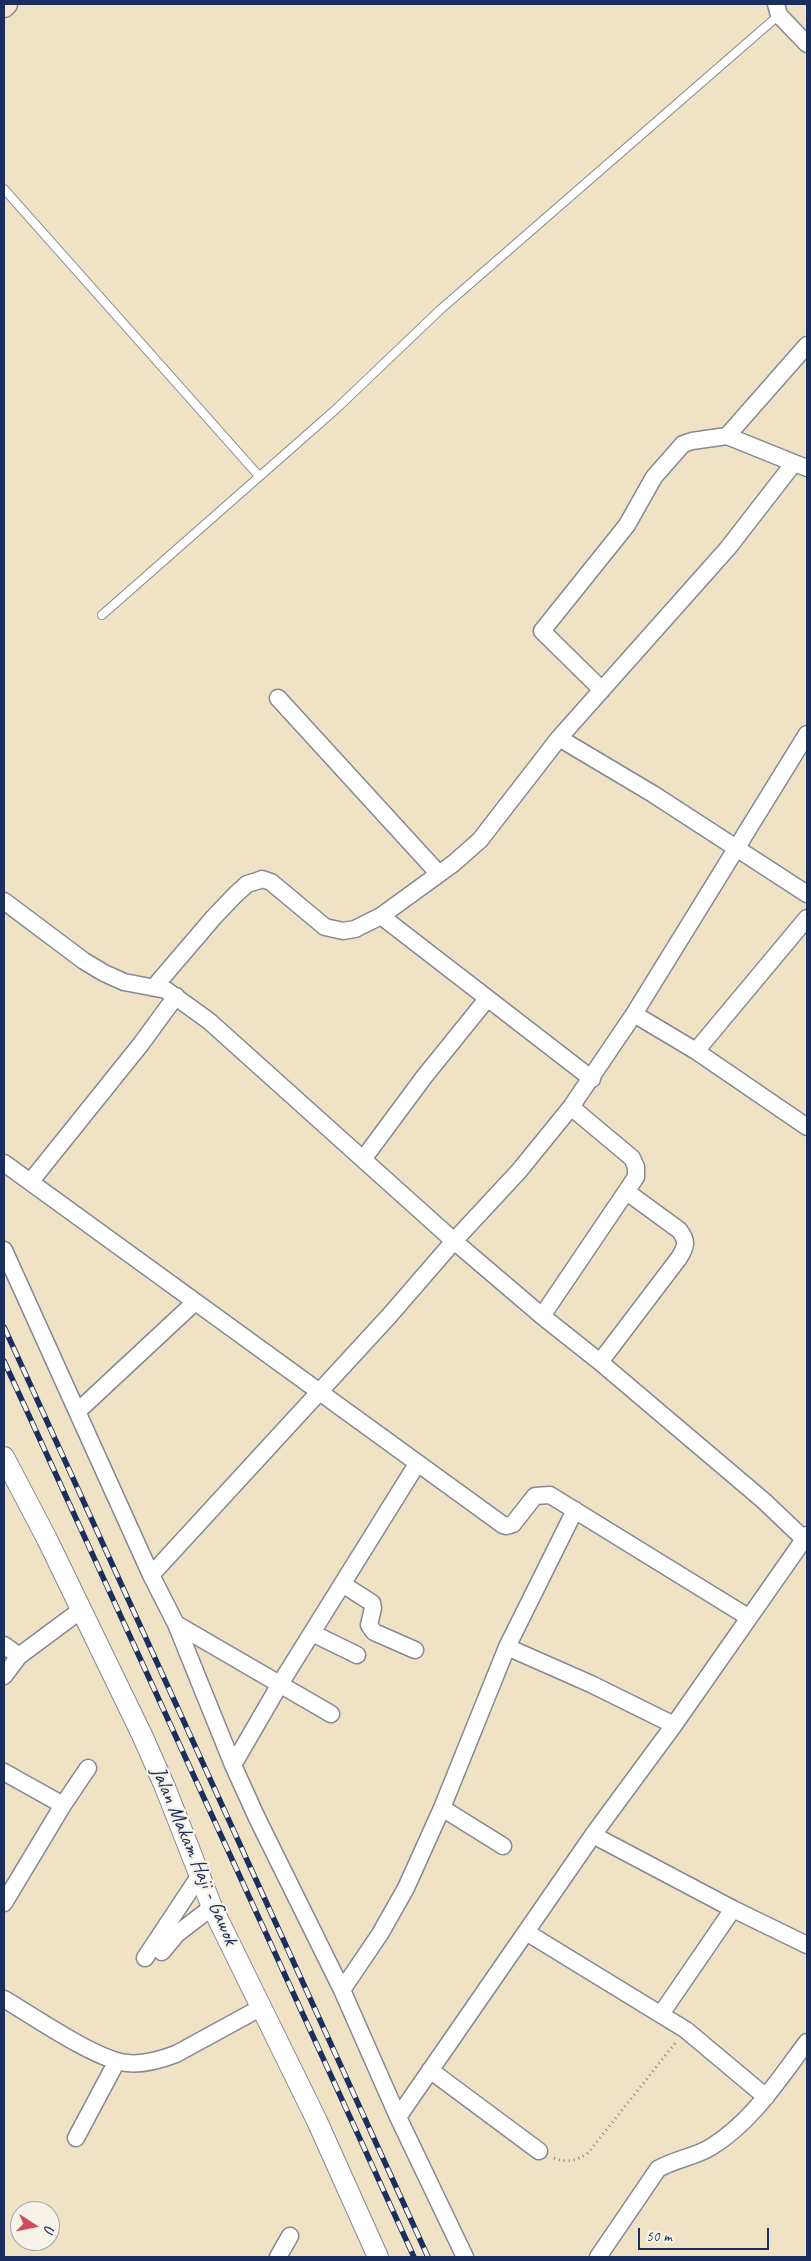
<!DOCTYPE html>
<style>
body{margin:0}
#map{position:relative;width:811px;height:2261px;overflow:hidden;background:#f0e2c5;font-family:Caveat,sans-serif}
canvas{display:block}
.frame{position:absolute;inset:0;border:5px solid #1b2f5e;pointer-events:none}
.north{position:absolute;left:10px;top:2201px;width:50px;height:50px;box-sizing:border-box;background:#f7f3e8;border:1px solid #9fa5b1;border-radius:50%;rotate:101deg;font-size:14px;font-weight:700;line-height:20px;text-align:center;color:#1b2f5e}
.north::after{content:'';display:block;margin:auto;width:18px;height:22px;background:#d1495b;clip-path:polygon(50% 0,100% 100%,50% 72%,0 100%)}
.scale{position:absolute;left:638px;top:2228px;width:131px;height:22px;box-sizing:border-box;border:2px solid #1b2f5e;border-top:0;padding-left:6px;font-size:15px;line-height:18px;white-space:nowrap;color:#1b2f5e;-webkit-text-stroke:4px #f7f3e8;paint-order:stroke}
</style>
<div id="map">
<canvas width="811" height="2261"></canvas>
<div class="frame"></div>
<div class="north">U</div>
<div class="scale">50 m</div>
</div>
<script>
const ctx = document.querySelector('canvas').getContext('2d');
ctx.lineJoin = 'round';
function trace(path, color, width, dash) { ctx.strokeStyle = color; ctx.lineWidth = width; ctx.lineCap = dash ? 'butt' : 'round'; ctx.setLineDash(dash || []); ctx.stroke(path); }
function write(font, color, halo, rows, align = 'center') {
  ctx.font = font + ' Caveat,sans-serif'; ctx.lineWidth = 4.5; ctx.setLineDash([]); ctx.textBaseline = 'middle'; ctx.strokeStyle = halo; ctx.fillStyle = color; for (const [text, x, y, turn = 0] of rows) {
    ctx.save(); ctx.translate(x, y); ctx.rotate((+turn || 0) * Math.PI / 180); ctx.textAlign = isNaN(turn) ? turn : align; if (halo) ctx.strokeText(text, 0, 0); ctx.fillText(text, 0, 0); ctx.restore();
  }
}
const path = new Path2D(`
 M 554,2158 C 567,2163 576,2161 588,2153 L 676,2042`);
const service = new Path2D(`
 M 4,189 L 259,476
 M 102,615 L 335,410 L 441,309 L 779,15`);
const minor = new Path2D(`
 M 776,4 L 779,15 L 807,44
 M 727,436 L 807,345
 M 602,690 L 542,631 L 627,525 L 654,477 L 683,444 L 692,441 L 727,436 L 794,463
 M 278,698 L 439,874
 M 559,738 L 653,794 L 807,894
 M 4,901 L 84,961 L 104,973 L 124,982 L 166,990 L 209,1021 L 454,1241 L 542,1316 L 600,1362 L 764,1501 L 807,1542
 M 381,916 L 592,1079
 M 155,986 L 214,917 L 235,895 L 247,884 L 257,881 L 262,879 L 271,882 L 325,927 L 343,931 L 355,929 L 381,916 L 454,863 L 480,840 L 559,738 L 728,548 L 794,463 L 807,468
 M 634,1014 L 696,1051 L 807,1127
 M 696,1051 L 807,918
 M 364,1158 L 424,1077 L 487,999
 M 4,1163 L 503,1525 L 506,1526 L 513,1524 L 535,1496 L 550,1495 L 748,1617
 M 31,1181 L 141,1044 L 176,996
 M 4,1250 L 151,1575 L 176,1624 L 233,1765 L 257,1818 L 342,1990 L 398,2117 L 465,2257
 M 542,1316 L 636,1177 L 636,1167 L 632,1158 L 571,1107
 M 600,1362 L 679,1258 C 686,1247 688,1241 679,1230 L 627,1192
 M 78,1411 L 194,1303
 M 151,1575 L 390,1315 L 454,1241 L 519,1171 L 571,1107 L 634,1014 L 807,734
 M 344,1585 L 372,1603 L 373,1608 L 369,1625 L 374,1632 L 415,1650
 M 176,1624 L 331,1714
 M 312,1633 L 357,1655
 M 4,1645 L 19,1656
 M 507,1647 L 591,1684 L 674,1725
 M 4,1676 L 19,1656 L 81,1610
 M 233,1765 L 280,1684 L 417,1464
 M 4,1772 L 63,1805
 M 442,1808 L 503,1846
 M 593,1835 L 733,1909 L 807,1945
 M 4,1903 L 63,1805 L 88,1768
 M 526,1932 L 686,2030 L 766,2097
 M 162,1952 L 177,1934 L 212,1907
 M 145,1958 L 200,1875
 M 342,1990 L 380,1934 L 406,1888 L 442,1808 L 507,1647 L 575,1510
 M 4,1999 C 33,2016 96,2060 127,2063 C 143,2065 160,2060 176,2054 L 262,2007
 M 661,2014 L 733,1909
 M 430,2070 L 539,2151
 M 398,2117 L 593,1835 L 674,1725 L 807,1535
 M 76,2138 L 117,2061
 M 278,2257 L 290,2236
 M 598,2257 L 658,2169 C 675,2159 695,2157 711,2147 C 752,2122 779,2079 807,2042`);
const tertiary = new Path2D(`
 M 4,1457 L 47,1539 L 142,1735 L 165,1787 L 212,1907 L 317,2121 L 378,2257`);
const secondary = new Path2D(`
 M 4,6 L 6,4`);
const rail = new Path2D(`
 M 4,1327 L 428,2257
 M 4,1361 L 414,2257`);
const streetNames = [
 ["Jalan Makam Haji - Gawok",194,1856,67]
];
trace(service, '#868892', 10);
trace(minor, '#868892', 19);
trace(tertiary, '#868892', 22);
trace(secondary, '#868892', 25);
trace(path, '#868892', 3, [1, 4]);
trace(service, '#fff', 8);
trace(minor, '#fff', 16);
trace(tertiary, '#fff', 20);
trace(secondary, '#fee3d1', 22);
trace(rail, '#1b2f5e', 5.5);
trace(rail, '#f7f3e8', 4, [11]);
write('21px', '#1b2f5e', '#f7f3e8', streetNames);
</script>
